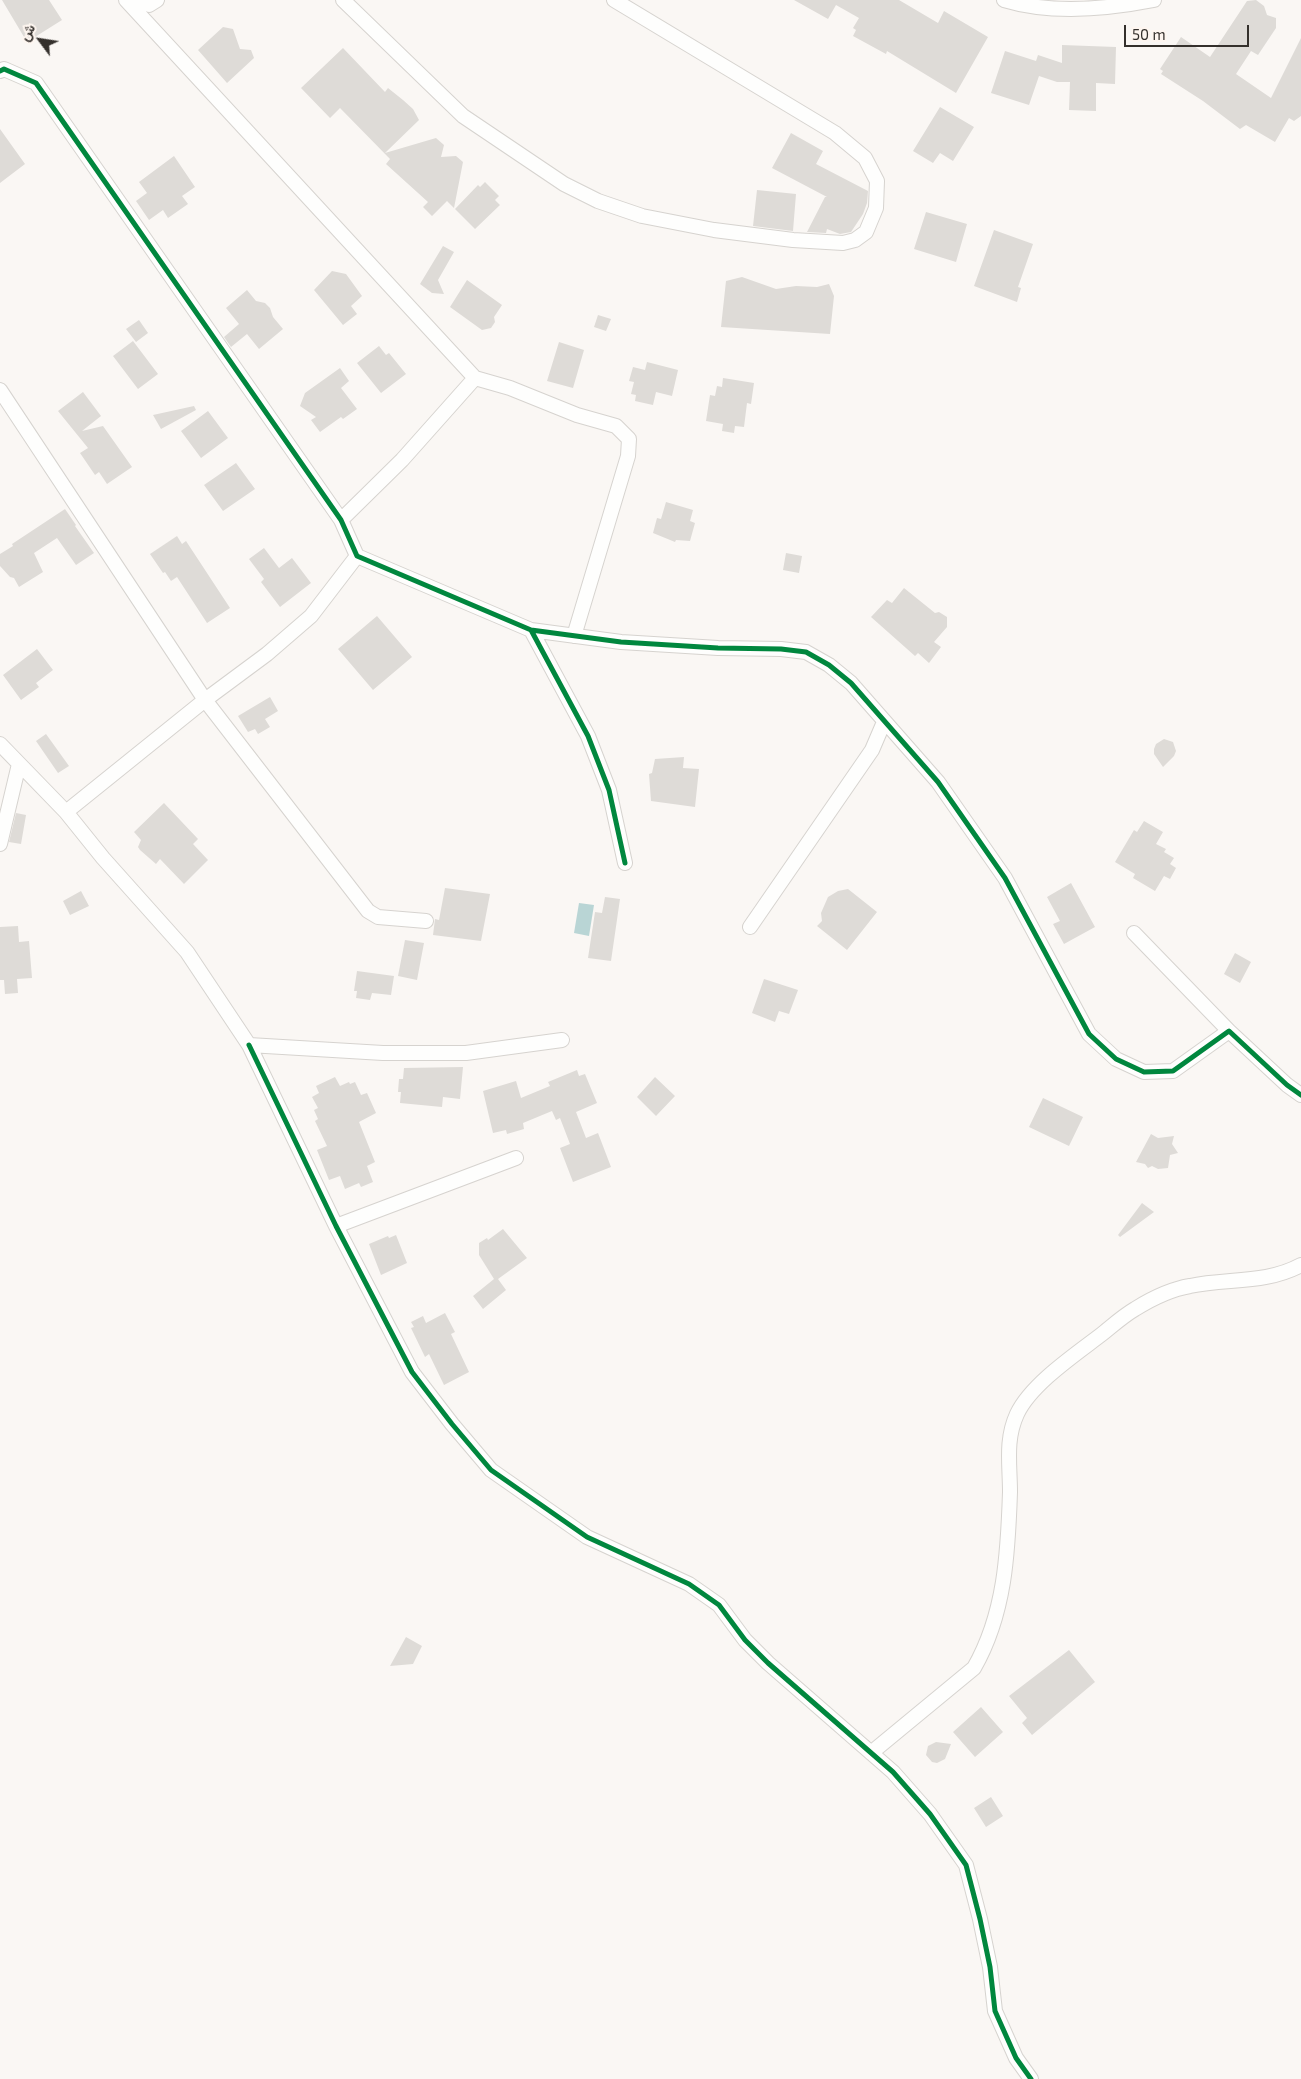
<!DOCTYPE html>
<meta charset="utf-8">
<style>
body{margin:0}
#map{position:relative;width:1301px;height:2079px;overflow:hidden;background:#faf7f4;font-family:"Exo 2",Vazirmatn,sans-serif}
canvas{display:block}
.north{position:absolute;left:15px;top:15px;width:50px;height:50px;-webkit-text-stroke:4px #fef6f0;paint-order:stroke;rotate:301deg;font-size:14px;font-weight:700;line-height:20px;text-align:center;color:#34302c}
.north::after{content:'';display:block;margin:auto;width:18px;height:22px;background:#34302c;clip-path:polygon(50% 0,100% 100%,50% 72%,0 100%)}
.scale{position:absolute;left:1124px;top:25px;width:125px;height:22px;box-sizing:border-box;border:2px solid #34302c;border-top:0;padding-left:6px;font-size:15px;line-height:18px;white-space:nowrap;color:#34302c;-webkit-text-stroke:4px #fef6f0;paint-order:stroke}
</style>
<div id="map">
<canvas width="1301" height="2079"></canvas>
<div class="north">ش</div>
<div class="scale">50 m</div>
</div>
<script>
const ctx = document.querySelector('canvas').getContext('2d');
ctx.lineJoin = 'round';
function fill(path, color) { ctx.fillStyle = color; ctx.fill(path, 'evenodd'); }
function trace(path, color, width, dash) { ctx.strokeStyle = color; ctx.lineWidth = width; ctx.lineCap = dash ? 'butt' : 'round'; ctx.setLineDash(dash || []); ctx.stroke(path); }
const water = new Path2D(`
 M 579,903 L 594,905 L 589,936 L 574,933 Z`);
const building = new Path2D(`
 M 2,0 L 49,0 L 62,20 L 27,42 Z
 M 794,0 L 899,0 L 938,23 L 944,11 L 988,37 L 956,93 L 887,51 L 886,54 L 853,36 L 856,30 L 853,28 L 859,18 L 836,5 L 828,19 Z
 M 1256,0 L 1264,6 L 1267,15 L 1276,18 L 1276,28 L 1258,55 L 1251,51 L 1236,74 L 1271,98 L 1301,38 L 1301,116 L 1294,121 L 1289,118 L 1275,142 L 1246,125 L 1240,129 L 1203,101 L 1161,74 L 1163,71 L 1160,69 L 1181,37 L 1210,57 L 1247,1 Z
 M 223,27 L 233,29 L 240,49 L 251,50 L 254,58 L 227,83 L 198,50 Z
 M 1062,45 L 1116,47 L 1115,84 L 1096,83 L 1096,111 L 1069,110 L 1070,82 L 1057,82 L 1039,76 L 1029,105 L 991,93 L 1005,51 L 1036,61 L 1038,55 L 1062,63 Z
 M 343,48 L 385,92 L 388,88 L 403,100 L 413,109 L 419,120 L 385,153 L 436,138 L 444,145 L 441,157 L 456,156 L 463,162 L 454,208 L 447,201 L 432,216 L 423,207 L 428,202 L 386,164 L 390,159 L 340,108 L 330,118 L 301,88 Z
 M 940,107 L 974,127 L 953,161 L 940,153 L 933,163 L 913,151 Z
 M 0,129 L 25,164 L 0,183 Z
 M 791,133 L 823,151 L 816,164 L 868,191 L 867,203 L 863,214 L 851,232 L 840,234 L 827,229 L 826,233 L 807,232 L 825,197 L 827,197 L 772,168 Z
 M 174,156 L 195,187 L 182,196 L 188,204 L 168,218 L 163,210 L 149,220 L 136,201 L 147,193 L 139,182 Z
 M 485,182 L 499,196 L 495,200 L 500,205 L 475,229 L 455,209 L 478,185 L 480,187 Z
 M 757,190 L 796,194 L 793,231 L 753,226 Z
 M 926,212 L 967,224 L 956,262 L 914,249 Z
 M 994,230 L 1033,244 L 1018,287 L 1021,288 L 1017,302 L 974,286 Z
 M 443,246 L 454,252 L 438,280 L 444,294 L 432,293 L 420,284 Z
 M 332,271 L 346,274 L 362,296 L 351,306 L 357,314 L 343,325 L 314,290 Z
 M 742,277 L 776,289 L 796,286 L 817,287 L 829,284 L 834,296 L 830,334 L 721,327 L 726,281 Z
 M 467,280 L 502,305 L 494,317 L 495,322 L 491,328 L 482,330 L 450,307 Z
 M 247,290 L 256,301 L 265,303 L 270,308 L 273,317 L 283,329 L 259,349 L 247,334 L 231,347 L 224,337 L 239,324 L 226,308 Z
 M 598,315 L 611,319 L 606,331 L 594,327 Z
 M 139,320 L 148,333 L 136,342 L 126,329 Z
 M 133,341 L 158,374 L 138,389 L 113,356 Z
 M 559,342 L 584,350 L 573,388 L 547,381 Z
 M 379,346 L 386,355 L 389,353 L 406,374 L 381,393 L 357,363 Z
 M 647,362 L 678,370 L 672,396 L 656,392 L 653,405 L 635,401 L 636,395 L 631,394 L 634,382 L 629,381 L 633,367 L 645,370 Z
 M 340,368 L 349,381 L 341,388 L 357,409 L 343,419 L 341,417 L 320,432 L 311,420 L 316,417 L 300,406 L 305,393 Z
 M 723,378 L 754,383 L 751,404 L 747,403 L 744,427 L 735,426 L 734,433 L 722,431 L 723,424 L 706,421 L 710,395 L 715,396 L 717,386 L 722,387 Z
 M 83,392 L 101,416 L 82,431 L 103,426 L 132,467 L 107,484 L 99,472 L 95,475 L 80,453 L 88,448 L 58,411 Z
 M 194,406 L 196,410 L 161,429 L 153,415 Z
 M 208,411 L 228,438 L 201,458 L 181,431 Z
 M 236,463 L 255,489 L 223,511 L 204,485 Z
 M 666,502 L 693,510 L 690,521 L 695,523 L 690,541 L 676,540 L 675,542 L 653,533 L 657,518 L 661,519 Z
 M 65,509 L 76,525 L 75,526 L 94,553 L 76,565 L 57,538 L 34,553 L 43,572 L 19,587 L 14,578 L 10,577 L 0,566 L 0,554 L 13,546 L 12,544 Z
 M 177,536 L 182,544 L 186,541 L 230,608 L 207,623 L 177,577 L 171,581 L 165,572 L 163,573 L 150,554 Z
 M 264,548 L 279,568 L 292,558 L 311,583 L 280,607 L 261,582 L 264,579 L 249,559 Z
 M 786,553 L 802,556 L 799,573 L 783,570 Z
 M 904,588 L 935,613 L 939,612 L 947,617 L 947,627 L 934,642 L 941,647 L 929,663 L 918,653 L 915,656 L 871,617 L 887,600 L 892,603 Z
 M 377,616 L 412,657 L 373,690 L 338,649 Z
 M 37,649 L 53,670 L 36,683 L 39,687 L 21,700 L 3,675 Z
 M 270,697 L 278,711 L 265,719 L 270,727 L 258,734 L 255,729 L 248,732 L 238,716 Z
 M 46,734 L 69,766 L 58,773 L 36,741 Z
 M 1164,739 L 1173,742 L 1176,751 L 1174,756 L 1163,767 L 1154,754 L 1154,749 L 1156,744 Z
 M 684,757 L 683,768 L 699,769 L 695,807 L 651,801 L 649,774 L 652,773 L 655,759 Z
 M 164,803 L 198,839 L 193,844 L 208,860 L 184,884 L 160,859 L 156,864 L 140,850 L 138,847 L 141,840 L 134,832 Z
 M 16,813 L 26,815 L 21,844 L 9,842 Z
 M 1144,821 L 1163,832 L 1156,844 L 1166,849 L 1164,852 L 1174,858 L 1170,864 L 1176,868 L 1170,879 L 1164,876 L 1155,891 L 1133,878 L 1135,874 L 1115,862 L 1134,830 L 1137,832 Z
 M 1071,883 L 1095,927 L 1064,944 L 1053,924 L 1060,921 L 1047,897 Z
 M 445,888 L 490,894 L 481,941 L 433,935 L 435,919 L 439,920 Z
 M 848,889 L 877,912 L 847,950 L 817,926 L 822,921 L 821,913 L 828,897 L 838,891 Z
 M 81,891 L 89,906 L 70,915 L 63,901 Z
 M 605,897 L 620,899 L 611,961 L 588,958 L 595,912 L 602,913 Z
 M 18,926 L 19,942 L 29,941 L 32,978 L 17,979 L 18,993 L 5,994 L 4,980 L 0,980 L 0,927 Z
 M 405,940 L 424,943 L 417,980 L 398,976 Z
 M 1235,953 L 1251,962 L 1240,983 L 1224,974 Z
 M 357,971 L 394,976 L 391,995 L 372,993 L 370,1000 L 356,998 L 357,991 L 354,991 Z
 M 764,979 L 798,990 L 789,1014 L 779,1011 L 775,1022 L 752,1013 Z
 M 463,1067 L 460,1099 L 443,1097 L 442,1107 L 400,1103 L 401,1092 L 398,1092 L 399,1079 L 403,1079 L 404,1068 Z
 M 577,1070 L 579,1076 L 585,1074 L 597,1103 L 576,1112 L 586,1138 L 598,1133 L 611,1167 L 573,1182 L 560,1148 L 570,1144 L 560,1118 L 556,1120 L 552,1111 L 523,1123 L 524,1129 L 507,1134 L 506,1130 L 493,1133 L 483,1091 L 516,1081 L 521,1098 L 550,1086 L 548,1082 Z
 M 335,1077 L 340,1086 L 349,1082 L 350,1084 L 355,1082 L 361,1095 L 367,1093 L 376,1113 L 359,1122 L 375,1162 L 367,1166 L 373,1182 L 361,1187 L 359,1183 L 345,1189 L 340,1176 L 329,1180 L 317,1150 L 327,1146 L 315,1121 L 318,1119 L 314,1110 L 318,1108 L 312,1097 L 319,1093 L 316,1086 Z
 M 655,1077 L 675,1096 L 656,1116 L 637,1097 Z
 M 1043,1098 L 1083,1117 L 1069,1146 L 1029,1127 Z
 M 1151,1134 L 1158,1138 L 1174,1136 L 1172,1144 L 1178,1153 L 1170,1155 L 1168,1168 L 1158,1169 L 1152,1166 L 1148,1168 L 1145,1164 L 1136,1162 Z
 M 1142,1203 L 1154,1212 L 1120,1237 L 1118,1235 Z
 M 503,1229 L 527,1258 L 498,1279 L 506,1290 L 483,1309 L 473,1296 L 494,1279 L 479,1255 L 479,1243 L 487,1238 L 488,1240 Z
 M 396,1235 L 407,1263 L 381,1275 L 369,1244 L 388,1236 L 389,1238 Z
 M 445,1313 L 455,1332 L 451,1334 L 469,1372 L 444,1385 L 429,1354 L 425,1357 L 411,1328 L 414,1327 L 411,1322 L 423,1316 L 426,1323 Z
 M 406,1637 L 422,1646 L 413,1664 L 390,1666 Z
 M 1069,1650 L 1095,1682 L 1032,1735 L 1022,1723 L 1027,1718 L 1009,1696 Z
 M 981,1707 L 1003,1732 L 975,1757 L 953,1732 Z
 M 936,1742 L 951,1744 L 945,1759 L 937,1763 L 932,1762 L 926,1755 L 928,1746 Z
 M 991,1797 L 1003,1816 L 986,1827 L 974,1808 Z`);
const minor = new Path2D(`
 M 126,0 L 475,378 L 402,460 L 341,520
 M 138,0 L 149,5 L 157,0
 M 343,0 L 463,116 L 564,184 L 598,201 L 642,216 L 714,230 L 793,240 L 843,243 L 855,240 L 866,232 L 876,208 L 877,181 L 865,158 L 835,133 L 614,0
 M 1004,0 C 1050,14 1108,9 1154,0
 M 0,71 L 4,69 L 36,83 L 341,520 L 357,556 L 531,630 L 588,736 L 609,790 L 625,863
 M 475,378 L 510,388 L 577,415 L 616,426 L 629,439 L 628,456 L 574,636
 M 0,390 L 205,700 L 368,911 L 378,917 L 426,921
 M 531,630 L 621,642 L 718,648 L 781,649 L 806,652 L 829,665 L 851,683 L 938,782 L 1005,878 L 1089,1034 L 1116,1059 L 1144,1072 L 1173,1071 L 1229,1031 L 1287,1085 L 1301,1095
 M 0,744 L 66,812 L 103,858 L 187,952 L 249,1045 L 383,1053 L 466,1053 L 562,1040
 M 66,812 L 205,700 L 267,654 L 311,616 L 357,556
 M 0,844 L 19,764
 M 750,927 L 872,750 L 884,722
 M 1134,933 L 1229,1031
 M 249,1045 L 336,1226 L 412,1372 L 452,1424 L 491,1470 L 587,1537 L 689,1584 L 719,1605 L 745,1640 L 768,1663 L 893,1772 L 930,1814 L 966,1865 L 980,1919 L 990,1967 L 995,2011 L 1016,2058 L 1031,2079
 M 336,1226 L 516,1158
 M 871,1753 L 974,1668 C 1005,1614 1008,1553 1010,1492 C 1010,1465 1005,1440 1017,1414 C 1031,1384 1076,1354 1102,1334 C 1112,1326 1123,1316 1135,1309 C 1151,1299 1172,1289 1190,1286 C 1228,1278 1266,1284 1301,1265`);
const cycleway = new Path2D(`
 M 0,71 L 4,69 L 36,83 L 341,520 L 357,556 L 531,630 L 588,736 L 609,790 L 625,863
 M 531,630 L 621,642 L 718,648 L 781,649 L 806,652 L 829,665 L 851,683 L 938,782 L 1005,878 L 1089,1034 L 1116,1059 L 1144,1072 L 1173,1071 L 1229,1031 L 1287,1085 L 1301,1095
 M 249,1045 L 336,1226 L 412,1372 L 452,1424 L 491,1470 L 587,1537 L 689,1584 L 719,1605 L 745,1640 L 768,1663 L 893,1772 L 930,1814 L 966,1865 L 980,1919 L 990,1967 L 995,2011 L 1016,2058 L 1031,2079`);
fill(water, '#b9d5d5');
fill(building, '#dedbd7');
trace(minor, '#d6d3cf', 16);
trace(minor, '#fefefd', 14);
trace(cycleway, '#00873e', 5);
</script>
